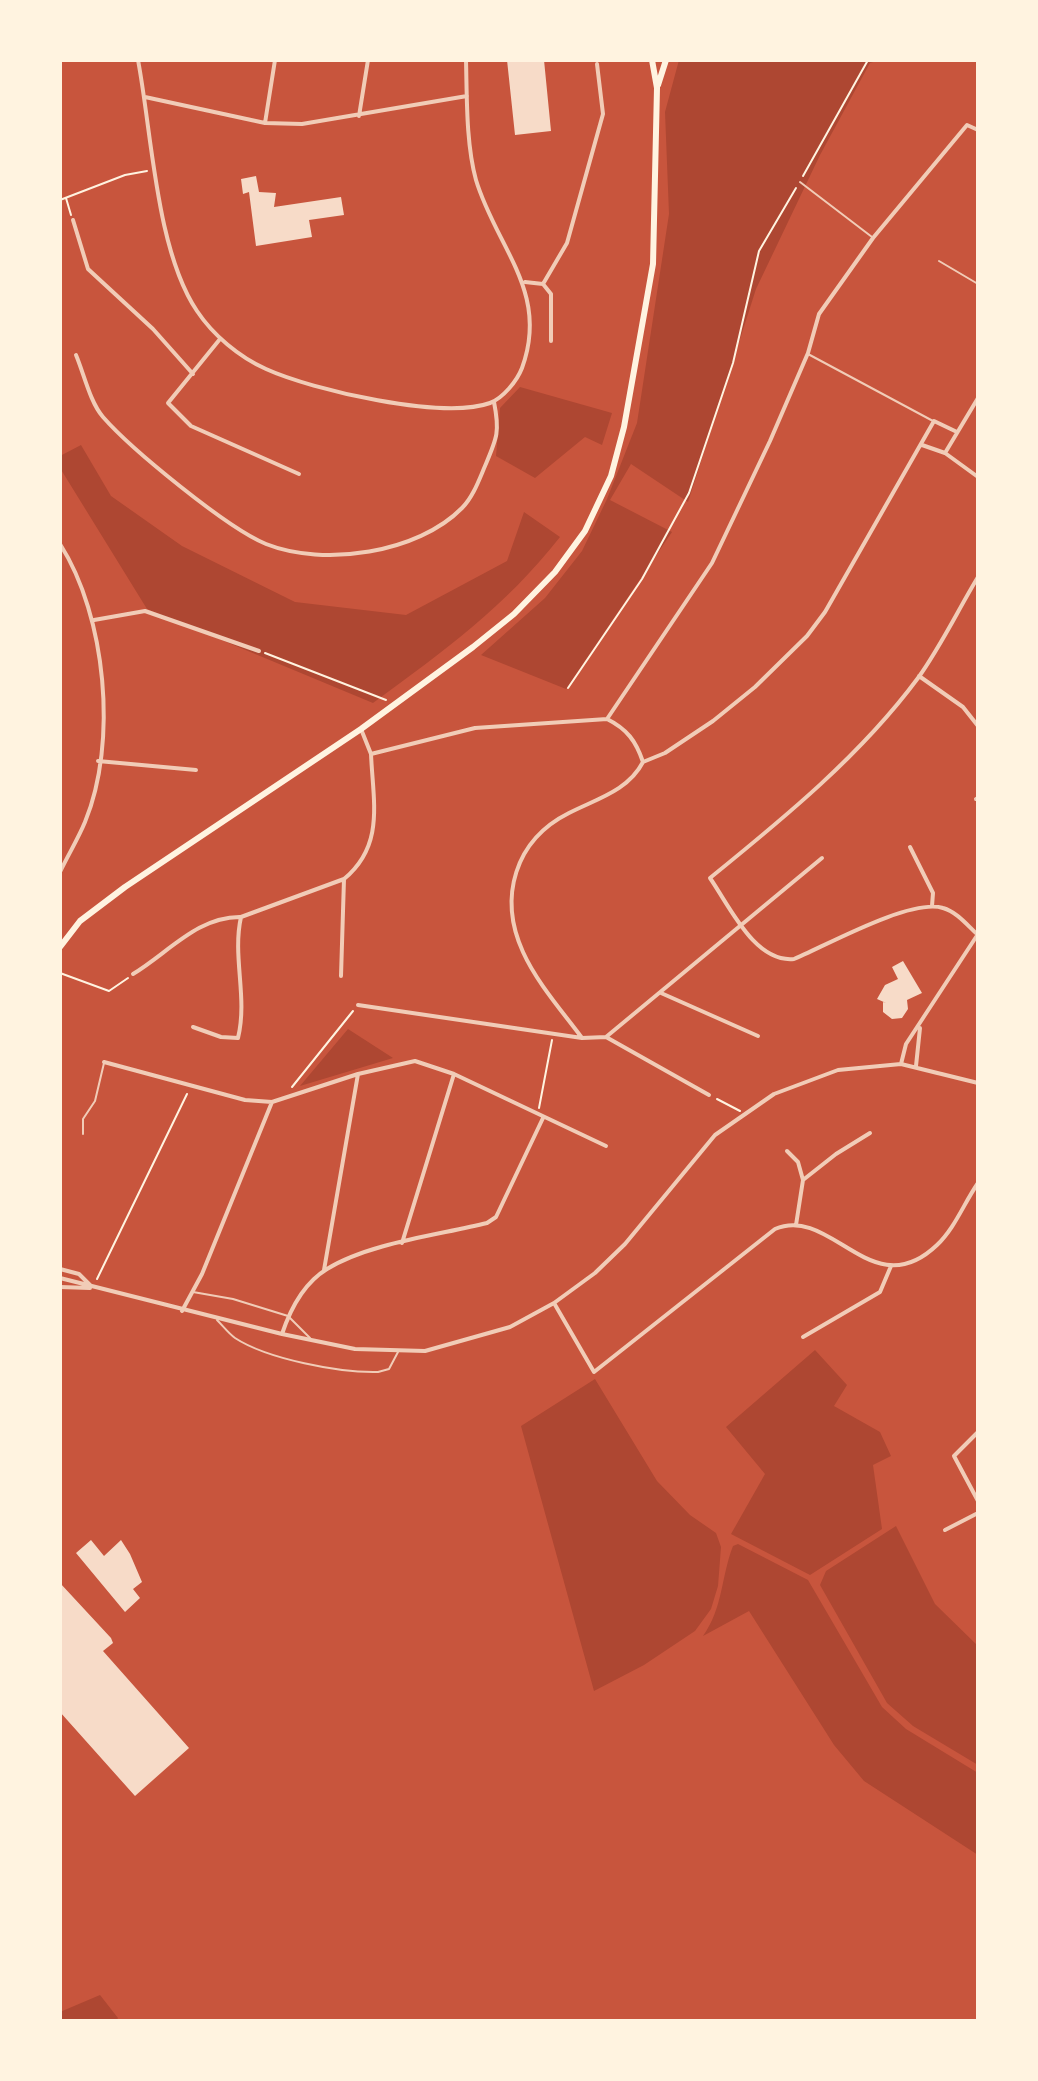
<!DOCTYPE html>
<style>
body{margin:0}
#map{position:relative;width:1038px;height:2081px;overflow:hidden;background:#c8553d;font-family:"Noto Sans",sans-serif}
canvas{display:block}
.frame{position:absolute;inset:0;border:62px solid #fff3e0;pointer-events:none}
</style>
<div id="map">
<canvas width="1038" height="2081"></canvas>
<div class="frame"></div>
</div>
<script>
const ctx = document.querySelector('canvas').getContext('2d');
ctx.lineJoin = 'round';
function fill(path, color) { ctx.fillStyle = color; ctx.fill(path, 'evenodd'); }
function trace(path, color, width, dash) { ctx.strokeStyle = color; ctx.lineWidth = width; ctx.lineCap = dash ? 'butt' : 'round'; ctx.setLineDash(dash || []); ctx.stroke(path); }
const green = new Path2D(`
 M 679,60 L 880,60 L 870,63 L 820,155 L 756,289 L 688,502 L 631,464 L 610,500 L 672,532 L 566,689 L 481,655 L 545,598 L 582,551 L 607,499 L 637,423 L 669,214 L 665,112 Z
 M 520,387 L 612,413 L 602,445 L 585,437 L 535,478 L 496,456 L 500,408 Z
 M 81,445 L 111,496 L 182,546 L 295,602 L 406,615 L 507,561 L 524,512 L 560,537 C 505,607 444,651 373,703 L 147,609 L 60,468 L 60,456 Z
 M 348,1029 L 393,1058 L 300,1086 Z
 M 815,1350 L 847,1385 L 834,1406 L 880,1432 L 891,1456 L 873,1465 L 882,1529 L 810,1575 L 731,1534 L 765,1474 L 726,1427 Z
 M 595,1379 L 657,1481 L 690,1515 L 716,1533 L 721,1547 L 718,1586 L 711,1609 L 695,1631 L 644,1665 L 594,1691 L 521,1426 Z
 M 896,1526 L 935,1604 L 978,1646 L 978,1765 L 913,1726 L 887,1703 L 820,1585 L 826,1571 Z
 M 738,1544 L 808,1580 L 882,1707 L 906,1729 L 978,1773 L 978,1855 L 864,1781 L 834,1745 L 749,1611 L 703,1636 C 723,1608 721,1577 733,1546 Z
 M 100,1995 L 118,2018 L 116,2021 L 60,2021 L 60,2012 Z`);
const building = new Path2D(`
 M 507,60 L 544,60 L 551,131 L 515,135 Z
 M 256,176 L 259,192 L 276,193 L 274,207 L 341,197 L 344,215 L 309,220 L 312,237 L 256,246 L 249,192 L 243,194 L 241,179 Z
 M 903,961 L 922,993 L 907,1000 L 908,1009 L 902,1018 L 892,1019 L 883,1012 L 883,1002 L 886,1003 L 877,999 L 885,985 L 898,979 L 892,967 Z
 M 91,1540 L 104,1556 L 121,1540 L 130,1554 L 142,1582 L 133,1589 L 140,1598 L 125,1612 L 76,1553 Z
 M 60,1583 L 111,1638 L 113,1643 L 103,1651 L 189,1748 L 135,1796 L 60,1712 Z`);
const path = new Path2D(`
 M 803,176 L 868,60
 M 66,198 L 71,215
 M 60,200 L 125,175 L 147,171
 M 265,653 L 386,700
 M 568,688 L 642,579 L 689,493 L 733,363 L 759,251 L 796,188
 M 60,973 L 109,991 L 128,978
 M 292,1087 L 353,1011
 M 717,1099 L 740,1111
 M 539,1108 L 552,1040
 M 97,1279 L 187,1094`);
const service = new Path2D(`
 M 800,182 L 872,237
 M 939,261 L 978,284
 M 808,354 L 933,421
 M 83,1134 L 83,1119 L 95,1101 L 104,1063
 M 193,1292 L 233,1299 L 288,1316 L 310,1338
 M 217,1320 C 223,1326 229,1334 235,1338 C 267,1359 340,1373 378,1372 L 389,1369 L 398,1352`);
const minor = new Path2D(`
 M 138,60 C 152,134 156,250 197,311 C 213,335 239,357 266,369 C 312,390 443,420 490,403 C 503,398 517,381 522,368 C 550,292 496,247 476,180 C 466,144 467,98 466,60
 M 145,97 L 265,123 L 302,124 L 467,96
 M 359,116 L 368,60
 M 265,123 L 275,60
 M 73,220 L 88,269 L 153,329 L 193,374
 M 525,282 L 543,284 L 567,243 L 603,114 L 597,64
 M 543,284 L 551,294 L 551,341
 M 220,339 L 168,403 L 191,426 L 299,474
 M 76,355 C 84,374 90,402 103,417 C 131,449 227,528 266,544 C 324,567 418,553 462,508 C 473,497 479,480 485,466 C 497,438 500,432 494,402
 M 922,445 L 945,453 L 978,477
 M 945,453 L 978,398
 M 60,544 C 106,616 118,742 85,822 C 78,839 68,855 60,872
 M 94,620 L 145,611 L 259,651
 M 919,676 L 963,707 L 978,726
 M 607,719 L 712,563 L 770,441 L 808,353 L 819,314 L 873,238 L 967,125 L 978,130
 M 361,729 L 371,754 L 475,728 L 607,719 C 627,729 636,741 643,762 C 628,791 596,799 569,813 C 515,840 498,897 523,952 C 537,983 562,1011 582,1038 L 606,1037 L 709,1095
 M 98,761 L 196,770
 M 643,762 L 665,753 L 713,721 L 755,687 L 807,636 L 825,612 L 934,421 L 957,432
 M 976,799 L 978,798
 M 910,847 L 933,893 L 932,906
 M 978,935 C 967,925 957,912 943,908 C 911,898 827,945 794,959 C 755,963 730,907 710,878 C 784,818 861,755 918,678 C 941,646 958,610 978,577
 M 133,974 C 168,953 198,916 241,917 L 344,879 C 385,845 373,802 371,754
 M 341,976 L 344,879
 M 661,993 L 758,1036
 M 358,1005 L 582,1038
 M 193,1027 L 221,1037 L 238,1038 C 248,997 232,957 241,917
 M 606,1037 L 822,858
 M 104,1062 L 245,1100 L 272,1102 L 202,1274 L 182,1311
 M 901,1064 L 906,1044 L 978,934
 M 916,1066 L 920,1028
 M 272,1102 L 358,1074
 M 787,1151 L 798,1162 L 803,1180
 M 796,1225 L 803,1180 L 836,1154 L 870,1133
 M 402,1243 L 454,1074
 M 60,1269 L 79,1274 L 91,1286
 M 324,1270 L 358,1074 L 415,1061 L 454,1074 L 606,1146
 M 60,1278 L 282,1334 L 355,1349 L 425,1351 L 510,1327 L 554,1303 L 595,1273 L 625,1244 L 715,1135 L 774,1094 L 838,1070 L 901,1064 L 978,1083
 M 60,1287 L 90,1288
 M 554,1303 L 594,1372 L 775,1229 C 832,1205 872,1307 937,1245 C 955,1228 964,1203 978,1183
 M 282,1334 C 290,1310 304,1283 327,1269 C 369,1243 439,1235 487,1223 L 496,1217 L 543,1118
 M 803,1337 L 880,1292 L 891,1266
 M 978,1432 L 954,1456 L 978,1501
 M 945,1530 L 978,1513`);
const secondary = new Path2D(`
 M 658,85 L 666,60
 M 60,947 L 80,921 L 125,887 L 361,729 L 473,647 L 514,614 L 555,572 L 585,531 L 611,476 L 624,427 L 653,264 L 657,88 L 652,60`);
fill(green, '#ae4732');
fill(building, '#f7dbc8');
trace(path, '#fff3e0', 2);
trace(service, '#f1ccb7', 2);
trace(minor, '#f1ccb7', 4);
trace(secondary, '#fff3e0', 6);
</script>
